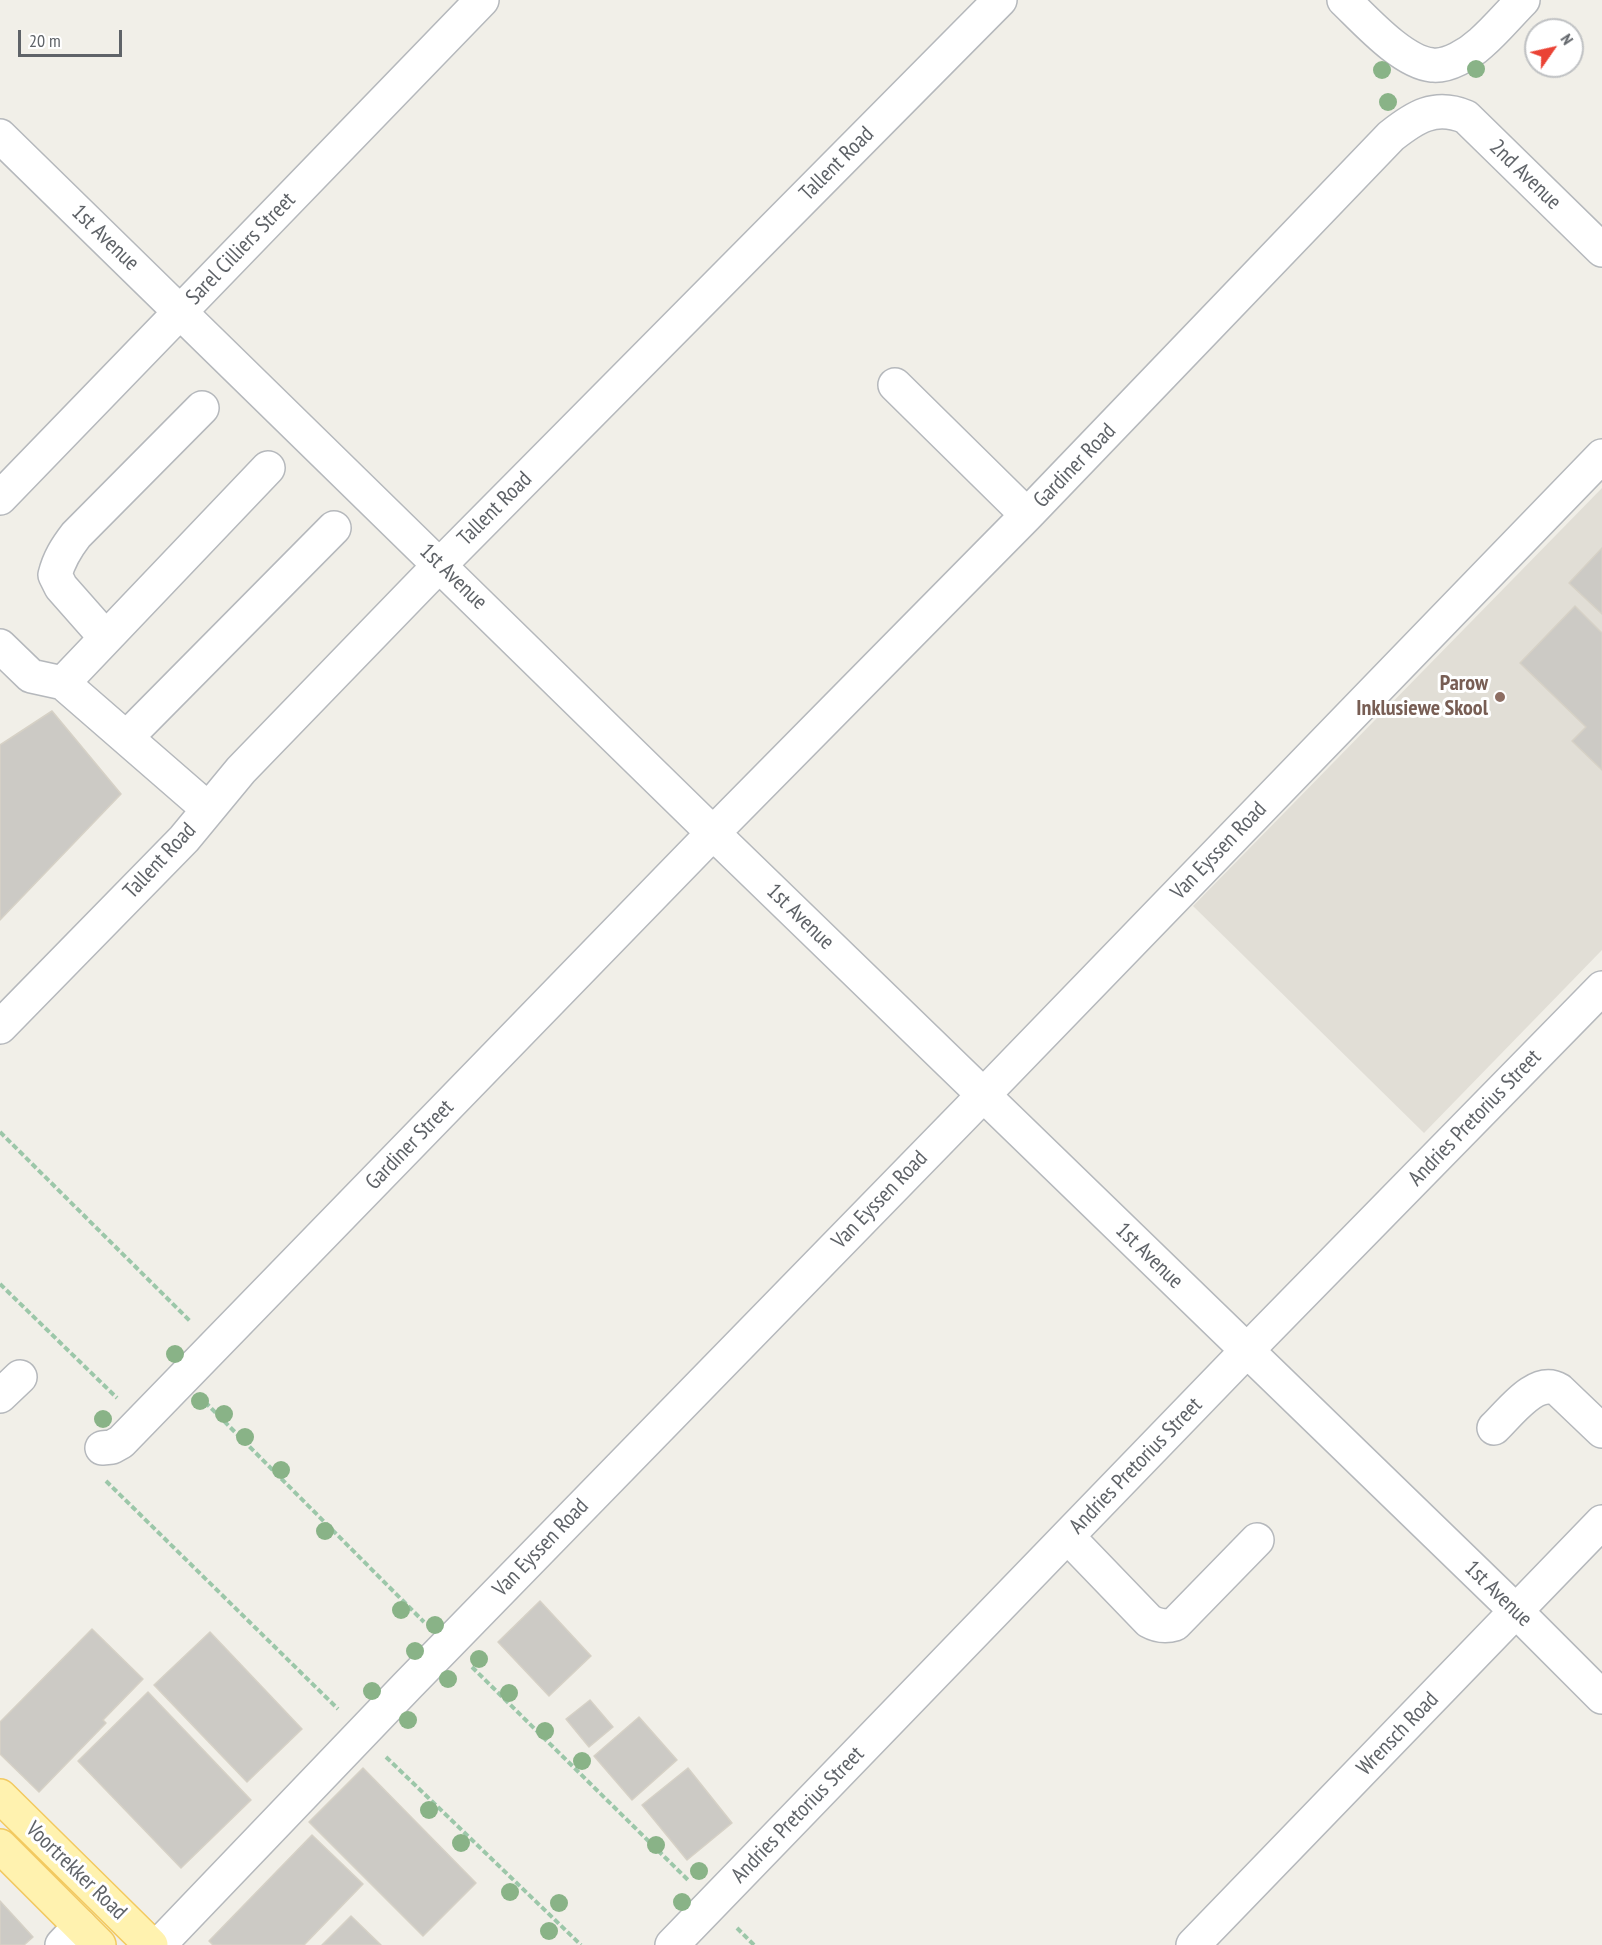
<!DOCTYPE html>
<style>
body{margin:0}
#map{position:relative;width:1602px;height:1945px;overflow:hidden;background:#f1efe8;font-family:"PT Sans Narrow",sans-serif}
canvas{display:block}
.north{position:absolute;left:1524px;top:18px;width:60px;height:60px;box-sizing:border-box;background:#fff;border:2px solid #bfc1c3;border-radius:50%;rotate:56deg;font-size:16px;font-weight:700;line-height:24px;text-align:center;color:#5f6368}
.north::after{content:'';display:block;margin:auto;width:21px;height:27px;background:#ea4335;clip-path:polygon(50% 0,100% 100%,50% 72%,0 100%)}
.scale{position:absolute;left:18px;top:30px;width:104px;height:27px;box-sizing:border-box;border:3px solid #5f6368;border-top:0;padding-left:8px;font-size:18px;line-height:21px;white-space:nowrap;color:#5f6368;-webkit-text-stroke:4px #fff;paint-order:stroke}
</style>
<div id="map">
<canvas width="1602" height="1945"></canvas>
<div class="north">N</div>
<div class="scale">20 m</div>
</div>
<script>
const ctx = document.querySelector('canvas').getContext('2d');
ctx.lineJoin = 'round';
function fill(path, color) { ctx.fillStyle = color; ctx.fill(path, 'evenodd'); }
function trace(path, color, width, dash) { ctx.strokeStyle = color; ctx.lineWidth = width; ctx.lineCap = dash ? 'butt' : 'round'; ctx.setLineDash(dash || []); ctx.stroke(path); }
function write(font, color, halo, rows, align = 'center') {
  ctx.font = font + ' "PT Sans Narrow",sans-serif'; ctx.lineWidth = 6; ctx.setLineDash([]); ctx.textBaseline = 'middle'; ctx.strokeStyle = halo; ctx.fillStyle = color; for (const [text, x, y, turn = 0] of rows) {
    ctx.save(); ctx.translate(x, y); ctx.rotate((+turn || 0) * Math.PI / 180); ctx.textAlign = isNaN(turn) ? turn : align; if (halo) ctx.strokeText(text, 0, 0); ctx.fillText(text, 0, 0); ctx.restore();
  }
}
const education = new Path2D(`
 M 1602,488 L 1602,950 L 1424,1133 L 1193,906 Z`);
const building = new Path2D(`
 M 1602,548 L 1602,614 L 1569,583 Z
 M 1575,606 L 1602,633 L 1602,770 L 1572,741 L 1586,727 L 1520,663 Z
 M 52,711 L 121,794 L 0,920 L 0,745 Z
 M 540,1601 L 591,1656 L 549,1696 L 498,1642 Z
 M 92,1629 L 143,1679 L 103,1720 L 106,1723 L 39,1792 L 0,1754 L 0,1722 Z
 M 210,1632 L 302,1729 L 247,1782 L 154,1685 Z
 M 148,1692 L 251,1800 L 181,1868 L 78,1761 Z
 M 590,1700 L 613,1727 L 589,1747 L 566,1719 Z
 M 639,1717 L 677,1760 L 632,1800 L 594,1756 Z
 M 363,1768 L 476,1883 L 423,1936 L 309,1822 Z
 M 688,1768 L 732,1823 L 687,1860 L 642,1805 Z
 M 312,1835 L 363,1884 L 304,1945 L 213,1945 L 209,1941 Z
 M 0,1901 L 33,1937 L 24,1945 L 0,1945 Z
 M 351,1916 L 381,1945 L 322,1945 Z`);
const path = new Path2D(`
 M 0,1132 L 191,1322
 M 0,1284 L 117,1398
 M 205,1402 L 424,1622
 M 106,1481 L 338,1709
 M 472,1667 L 689,1881
 M 386,1757 L 581,1945
 M 737,1928 L 754,1945`);
const minor = new Path2D(`
 M 1344,0 C 1365,20 1402,62 1432,65 C 1448,67 1469,54 1481,43 C 1496,30 1509,14 1523,0
 M 0,136 L 713,833 L 1516,1611 L 1602,1697
 M 895,385 L 1027,515
 M 0,498 L 482,0
 M 106,638 L 61,587 L 55,575 C 59,559 66,548 76,535 L 202,408
 M 0,646 L 31,676 L 63,683 L 208,809
 M 63,683 L 268,468
 M 127,737 L 334,528
 M 0,1027 L 184,839 L 241,770 L 424,581 L 1000,0
 M 0,1396 L 20,1377
 M 1494,1428 C 1510,1413 1536,1376 1559,1390 L 1602,1431
 M 102,1448 L 112,1447 L 121,1442 L 713,833 L 1027,515 L 1391,136 C 1415,117 1435,104 1466,117 L 1602,250
 M 1068,1537 L 1149,1621 C 1158,1626 1165,1627 1175,1624 L 1257,1540
 M 62,1945 L 80,1926
 M 159,1945 L 407,1686 L 965,1114 L 1602,456
 M 672,1945 L 1262,1335 L 1602,988
 M 1193,1945 L 1602,1522`);
const major = new Path2D(`
 M 0,1796 L 151,1945
 M 0,1846 L 99,1945`);
const trees = [
 [1476,69],
 [1382,70],
 [1388,102],
 [175,1354],
 [200,1401],
 [224,1414],
 [103,1419],
 [245,1437],
 [281,1470],
 [325,1531],
 [401,1610],
 [435,1625],
 [415,1651],
 [479,1659],
 [448,1679],
 [372,1691],
 [509,1693],
 [408,1720],
 [545,1731],
 [582,1761],
 [429,1810],
 [461,1843],
 [656,1845],
 [699,1871],
 [510,1892],
 [682,1902],
 [559,1903],
 [549,1931]
];
const markers = [
 [1500,697,6,"#8d6e63"]
];
const streetNames = [
 ["Tallent Road",837,164,-45],
 ["2nd Avenue",1525,175,44],
 ["1st Avenue",105,238,44],
 ["Sarel Cilliers Street",241,249,-46],
 ["Gardiner Road",1075,466,-46],
 ["Tallent Road",495,509,-45],
 ["1st Avenue",453,577,44],
 ["Van Eyssen Road",1219,851,-46],
 ["Tallent Road",160,861,-47],
 ["1st Avenue",800,917,44],
 ["Andries Pretorius Street",1475,1118,-46],
 ["Gardiner Street",410,1145,-46],
 ["Van Eyssen Road",880,1200,-46],
 ["1st Avenue",1149,1256,44],
 ["Andries Pretorius Street",1136,1466,-46],
 ["Van Eyssen Road",541,1548,-46],
 ["1st Avenue",1498,1594,44],
 ["Wrensch Road",1398,1734,-46],
 ["Andries Pretorius Street",798,1815,-46],
 ["Voortrekker Road",76,1871,44]
];
const educationNames = [
 ["Parow",1488,684],
 ["Inklusiewe Skool",1488,709]
];
fill(education, '#e1ded6');
fill(building, '#cccac5');
trace(building, '#d6d1c6', 1.5);
trace(minor, '#b5b8bc', 36);
trace(major, '#f2c960', 36);
trace(path, '#9cc7a9', 4, [6, 3]);
trace(minor, '#fff', 33);
trace(major, '#fff2af', 33);
ctx.fillStyle = '#89b387';
for (const [x, y] of trees) { ctx.beginPath(); ctx.arc(x, y, 9, 0, 2 * Math.PI); ctx.fill(); }
for (const [x, y, r, color] of markers) { const dot = new Path2D(); dot.arc(x, y, r, 0, 2 * Math.PI); ctx.fillStyle = color; ctx.fill(dot); trace(dot, '#fff', 2); }
write('22px', '#5f6368', '#fff', streetNames);
write('bold 22px', '#785e54', '#fff', educationNames, 'right');
</script>
